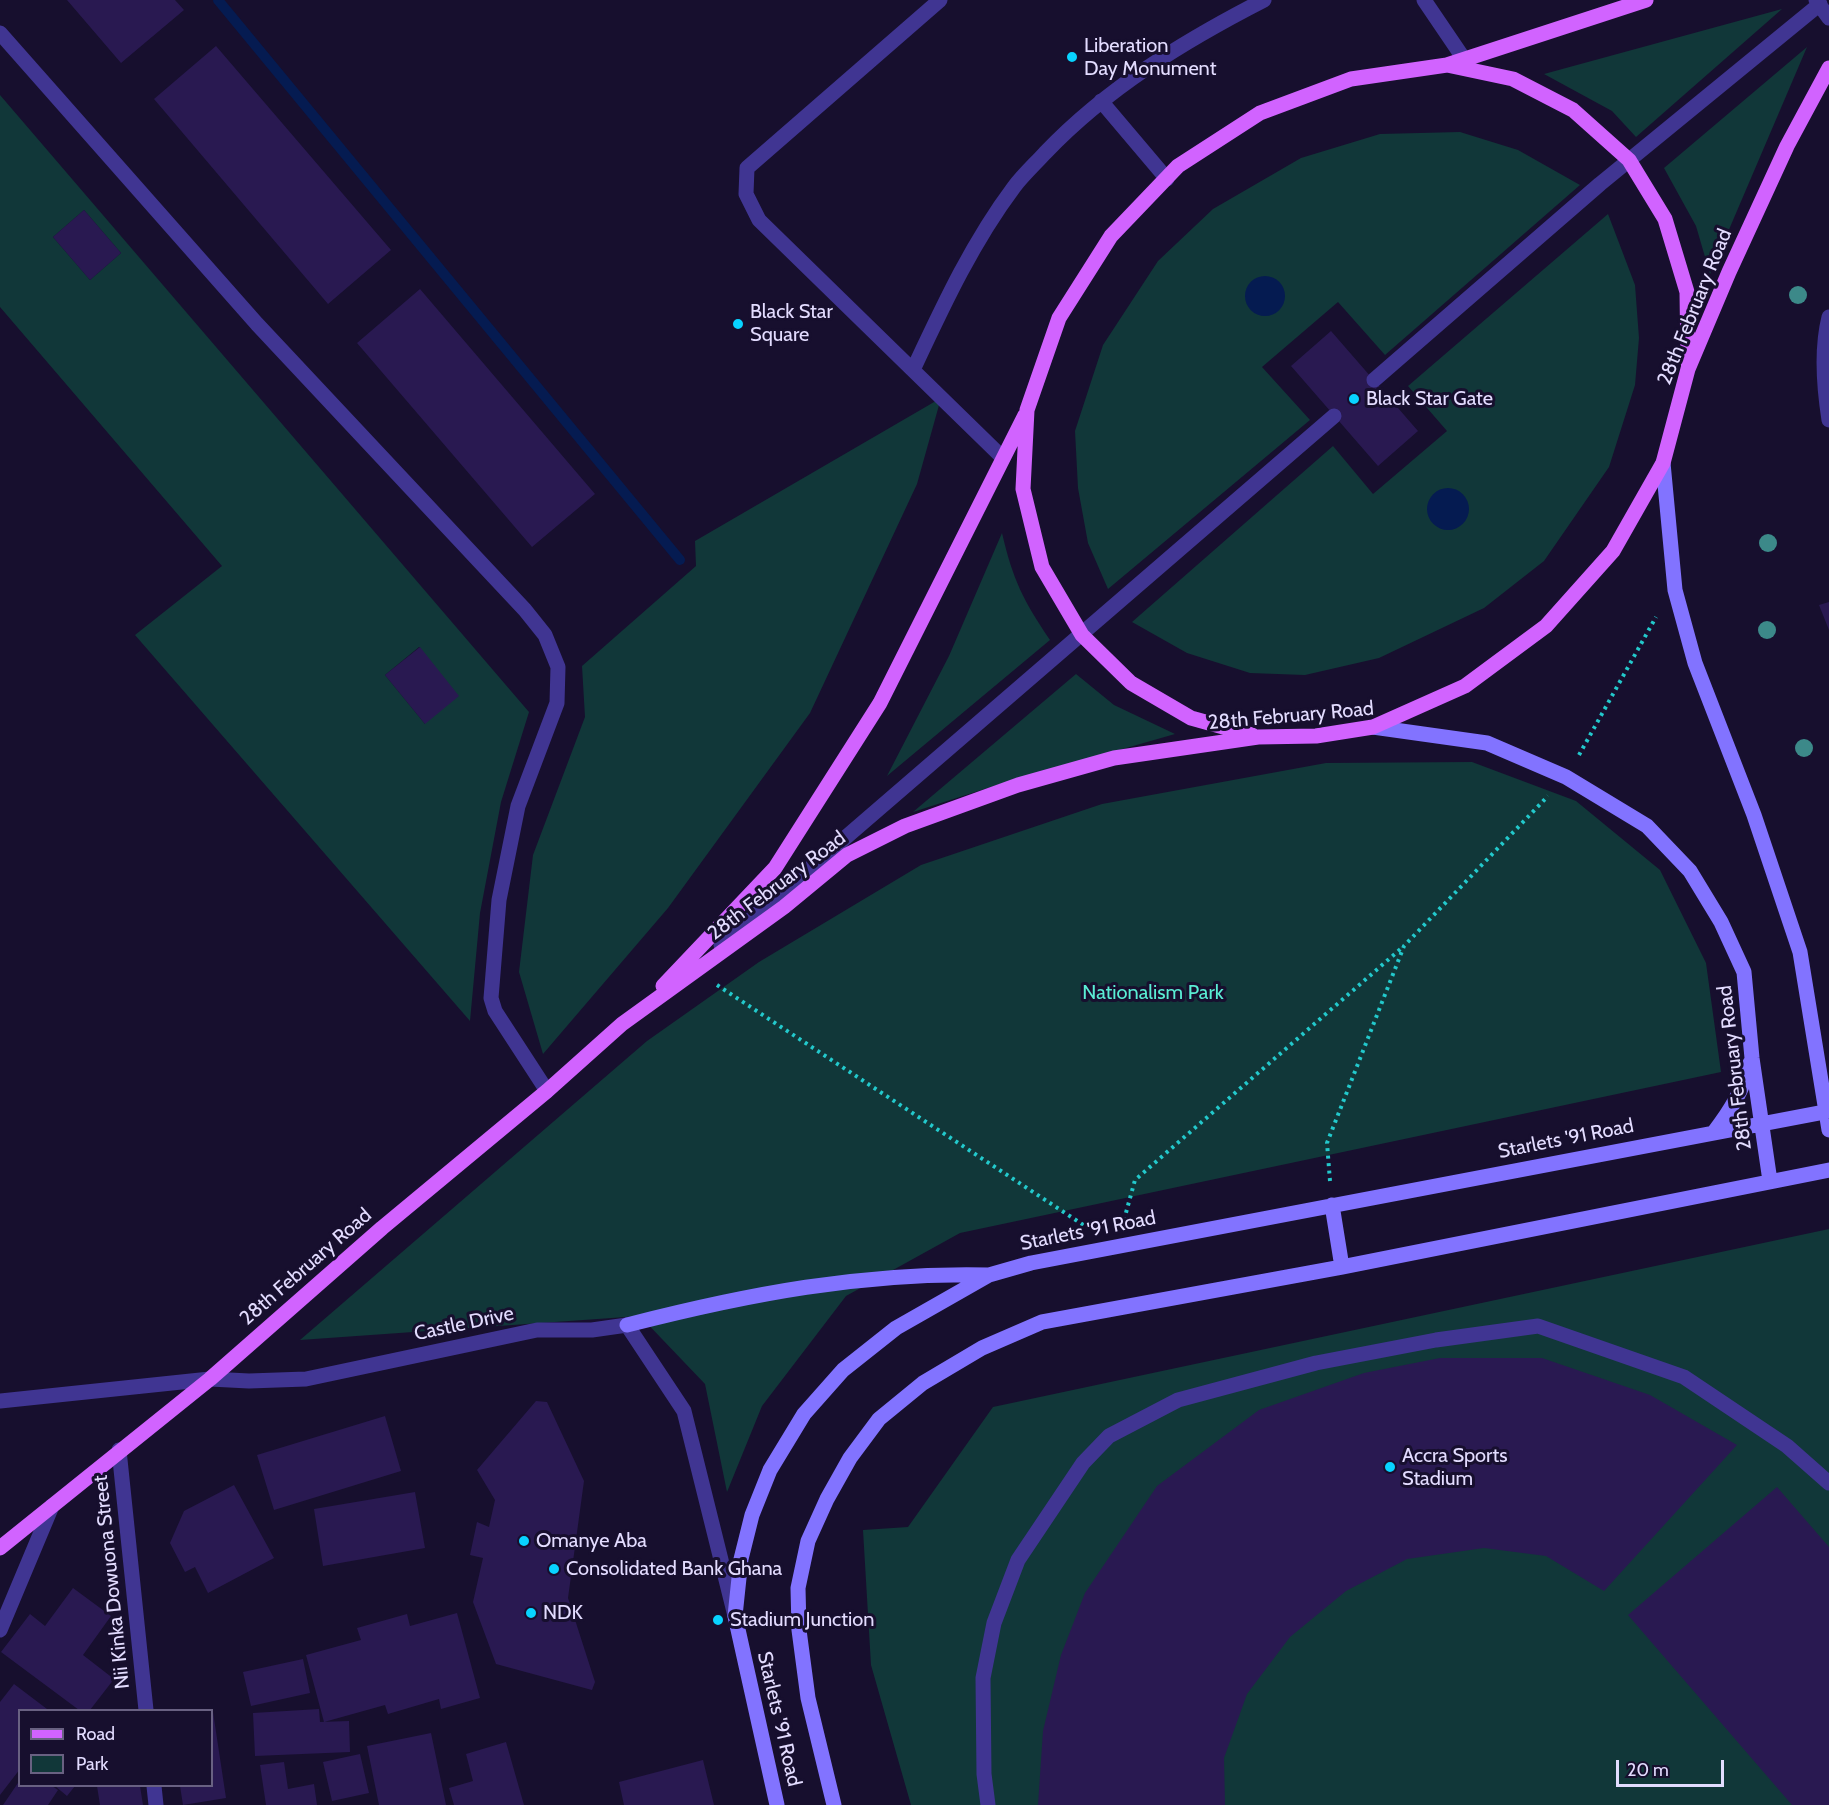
<!DOCTYPE html>
<style>
body{margin:0}
#map{position:relative;width:1829px;height:1805px;overflow:hidden;background:#170f2e;font-family:Cabin,sans-serif}
canvas{display:block}
.legend{position:absolute;left:18px;top:1709px;width:195px;height:78px;box-sizing:border-box;background:#170f2e;border:2px solid #696182;margin:0;padding:8px 10px;list-style:none;font-size:18px;color:#e3dcff}
.legend li{display:flex;align-items:center;gap:12px;height:30px}
.legend b{width:30px;border:2px solid #696182}
.scale{position:absolute;left:1616px;top:1760px;width:108px;height:27px;box-sizing:border-box;border:3px solid #e3dcff;border-top:0;padding-left:8px;font-size:18px;line-height:21px;white-space:nowrap;color:#e3dcff;-webkit-text-stroke:4px #170f2e;paint-order:stroke}
</style>
<div id="map">
<canvas width="1829" height="1805"></canvas>
<ul class="legend">
<li><b style="height:8px;background:#d163ff"></b>Road</li>
<li><b style="height:16px;background:#113739"></b>Park</li>
</ul>
<div class="scale">20 m</div>
</div>
<script>
const ctx = document.querySelector('canvas').getContext('2d');
ctx.lineJoin = 'round';
function fill(path, color) { ctx.fillStyle = color; ctx.fill(path, 'evenodd'); }
function trace(path, color, width, dash) { ctx.strokeStyle = color; ctx.lineWidth = width; ctx.lineCap = dash ? 'butt' : 'round'; ctx.setLineDash(dash || []); ctx.stroke(path); }
function write(font, color, halo, rows, align = 'center') {
  ctx.font = font + ' Cabin,sans-serif'; ctx.lineWidth = 6; ctx.setLineDash([]); ctx.textBaseline = 'middle'; ctx.strokeStyle = halo; ctx.fillStyle = color; for (const [text, x, y, turn = 0] of rows) {
    ctx.save(); ctx.translate(x, y); ctx.rotate((+turn || 0) * Math.PI / 180); ctx.textAlign = isNaN(turn) ? turn : align; if (halo) ctx.strokeText(text, 0, 0); ctx.fillText(text, 0, 0); ctx.restore();
  }
}
const green = new Path2D(`
 M 1782,9 L 1636,137 L 1612,111 L 1544,74 Z
 M 1807,47 L 1710,274 L 1696,226 L 1664,168 Z
 M 0,95 L 529,712 L 501,802 L 480,913 L 470,1021 L 135,635 L 222,566 L 0,307 ZM 84,210 L 121,253 L 90,280 L 53,237 ZM 419,647 L 420,647 L 425,724 L 385,675 Z
 M 1460,132 L 1518,150 L 1580,185 L 1385,355 L 1338,302 L 1262,367 L 1310,420 L 1108,589 L 1088,543 L 1078,488 L 1075,431 L 1103,345 L 1158,261 L 1213,209 L 1301,158 L 1380,134 Z
 M 1608,214 L 1635,285 L 1639,338 L 1635,385 L 1609,467 L 1544,561 L 1484,608 L 1379,658 L 1305,675 L 1250,673 L 1187,653 L 1132,622 L 1333,446 L 1373,494 L 1447,431 L 1408,386 Z
 M 941,398 L 917,484 L 810,713 L 668,908 L 543,1054 L 519,972 L 533,855 L 585,717 L 582,666 L 696,566 L 695,541 Z
 M 1002,533 C 1013,580 1023,600 1050,640 L 887,776 L 949,656 Z
 M 1076,674 L 1114,705 L 1175,734 L 997,785 L 913,812 Z
 M 1472,762 L 1576,801 L 1660,870 L 1706,963 L 1721,1072 L 960,1233 L 846,1296 L 762,1406 L 727,1492 L 705,1384 L 640,1316 L 300,1340 L 647,1041 L 759,962 L 921,865 L 1102,804 L 1326,763 Z
 M 1829,1229 L 1829,1805 L 911,1805 L 871,1665 L 863,1530 L 908,1527 L 993,1407 Z`);
const water = new Path2D(`
 M1245 296a20 20 0 1 1 40 0a20 20 0 1 1-40 0Z
 M1427 509a21 21 0 1 1 42 0a21 21 0 1 1-42 0Z`);
const stream = new Path2D(`
 M 218,0 L 680,560`);
const building = new Path2D(`
 M 67,0 L 175,0 L 184,10 L 121,63 Z
 M 216,46 L 391,250 L 328,304 L 154,99 Z
 M 84,210 L 121,253 L 90,280 L 53,237 Z
 M 420,289 L 595,494 L 532,547 L 357,343 Z
 M 1331,331 L 1418,431 L 1378,466 L 1291,366 Z
 M 1829,602 L 1829,630 L 1819,605 Z
 M 420,647 L 459,696 L 425,724 L 385,675 Z
 M 1440,1358 L 1542,1358 L 1650,1395 L 1737,1445 L 1604,1591 L 1546,1556 L 1484,1548 L 1407,1559 L 1346,1591 L 1290,1637 L 1247,1694 L 1224,1758 L 1225,1805 L 1038,1805 L 1043,1731 L 1061,1655 L 1085,1593 L 1157,1486 L 1259,1410 L 1364,1373 Z
 M 536,1401 L 547,1402 L 584,1481 L 568,1598 L 595,1682 L 592,1690 L 496,1664 L 473,1602 L 483,1558 L 470,1555 L 477,1522 L 489,1527 L 495,1500 L 477,1470 Z
 M 385,1416 L 401,1471 L 274,1510 L 257,1455 Z
 M 234,1485 L 274,1558 L 208,1593 L 195,1567 L 185,1572 L 170,1543 L 184,1511 Z
 M 1777,1487 L 1829,1547 L 1829,1805 L 1792,1805 L 1628,1615 Z
 M 415,1492 L 425,1548 L 323,1566 L 314,1509 Z
 M 73,1588 L 111,1616 L 83,1655 L 114,1679 L 90,1710 L 79,1710 L 1,1652 L 30,1614 L 45,1626 Z
 M 457,1613 L 480,1698 L 441,1709 L 439,1699 L 388,1714 L 385,1705 L 324,1722 L 306,1655 L 361,1640 L 357,1628 L 407,1614 L 410,1626 Z
 M 303,1659 L 310,1693 L 251,1706 L 243,1672 Z
 M 14,1684 L 47,1709 L 20,1710 L 20,1769 L 0,1795 L 0,1702 Z
 M 319,1709 L 320,1722 L 349,1721 L 350,1752 L 255,1756 L 253,1713 Z
 M 213,1712 L 226,1798 L 183,1805 L 180,1786 L 212,1786 Z
 M 431,1733 L 446,1805 L 379,1805 L 367,1746 Z
 M 506,1742 L 524,1805 L 454,1805 L 449,1788 L 473,1781 L 466,1754 Z
 M 360,1754 L 369,1793 L 332,1801 L 323,1762 Z
 M 703,1760 L 714,1805 L 624,1805 L 619,1782 Z
 M 284,1762 L 288,1789 L 314,1784 L 317,1805 L 266,1805 L 260,1765 Z
 M 20,1780 L 20,1786 L 52,1786 L 58,1790 L 48,1805 L 3,1805 Z
 M 55,1786 L 75,1786 L 67,1796 Z
 M 97,1786 L 140,1786 L 143,1805 L 100,1805 Z`);
const path = new Path2D(`
 M 1579,755 L 1656,617
 M 717,985 L 1085,1226
 M 1330,1181 L 1327,1143 L 1404,946 L 1548,796
 M 1124,1220 L 1135,1180 L 1404,946`);
const lane = new Path2D(`
 M 940,0 L 747,168 L 746,194 L 759,220 L 1003,458
 M 1424,0 L 1464,59
 M 1816,0 L 1829,18
 M 0,33 L 257,324 L 525,610 L 545,635 L 558,667 L 557,703 L 518,806 L 499,900 L 491,998 L 495,1011 L 547,1091
 M 1101,101 L 1167,179
 M 1829,317 C 1821,349 1824,388 1829,420
 M 913,370 C 943,306 972,243 1014,187 C 1023,175 1035,164 1045,153 C 1107,88 1184,41 1264,0
 M 1374,380 L 1600,184 L 1820,4
 M 721,945 L 1334,416
 M 988,1805 L 984,1774 L 983,1678 L 994,1623 L 1018,1560 L 1083,1463 L 1109,1436 L 1178,1400 L 1316,1363 L 1436,1340 L 1538,1326 L 1684,1377 L 1787,1446 L 1829,1483`);
const street = new Path2D(`
 M 0,1401 L 210,1379 L 249,1381 L 306,1379 L 537,1330 L 592,1330 L 627,1325 L 684,1411 L 735,1616
 M 119,1450 L 146,1710
 M 0,1630 L 52,1506
 M 154,1786 L 156,1805`);
const secondary = new Path2D(`
 M 1663,463 L 1675,590 L 1695,663 L 1754,815 L 1800,952 L 1829,1130
 M 1373,727 L 1487,743 L 1566,777 L 1647,826 L 1690,871 L 1721,922 L 1744,972 L 1752,1058 L 1770,1181
 M 1714,1132 C 1731,1110 1743,1090 1750,1063
 M 1332,1205 L 1342,1267
 M 627,1325 C 748,1294 863,1272 989,1275
 M 777,1805 L 735,1616 L 741,1559 L 752,1515 L 770,1470 L 804,1414 L 843,1370 L 896,1328 L 989,1275 L 1031,1263 L 1829,1111
 M 834,1805 L 808,1698 L 799,1630 L 798,1588 L 808,1541 L 827,1499 L 850,1458 L 879,1419 L 923,1383 L 982,1348 L 1042,1322 L 1342,1267 L 1829,1170`);
const primary = new Path2D(`
 M 1447,65 L 1646,0
 M 1252,735 L 1191,718 L 1131,683 L 1082,635 L 1042,567 L 1023,489 L 1027,410 L 1059,318 L 1111,236 L 1178,166 L 1260,113 L 1351,79 L 1447,65 L 1513,79 L 1573,110 L 1629,160 L 1665,219 L 1687,292 L 1688,363
 M 663,986 L 775,868 L 880,703 L 1025,415
 M 0,1548 L 210,1379 L 382,1228 L 547,1091 L 622,1024 L 784,907 L 847,855 L 905,826 L 1018,785 L 1114,758 L 1258,737 L 1316,736 L 1373,727 L 1465,686 L 1546,626 L 1613,551 L 1663,463 L 1688,369 L 1729,272 L 1787,146 L 1829,68`);
const trees = [
 [1798,295],
 [1768,543],
 [1767,630],
 [1804,748]
];
const markers = [
 [1072,57,6,"#08d3ff"],
 [738,324,6,"#08d3ff"],
 [1354,399,6,"#08d3ff"],
 [1390,1467,6,"#08d3ff"],
 [524,1541,6,"#08d3ff"],
 [554,1569,6,"#08d3ff"],
 [531,1613,6,"#08d3ff"],
 [718,1620,6,"#08d3ff"]
];
const poiNames = [
 ["Liberation",1084,46],
 ["Day Monument",1084,69],
 ["Black Star",750,312],
 ["Square",750,335],
 ["Black Star Gate",1366,399],
 ["Accra Sports",1402,1456],
 ["Stadium",1402,1479],
 ["Omanye Aba",536,1541],
 ["Consolidated Bank Ghana",566,1569],
 ["NDK",543,1613],
 ["Stadium Junction",730,1620]
];
const streetNames = [
 ["28th February Road",1695,307,-68],
 ["28th February Road",1291,716,-5],
 ["28th February Road",777,886,-37],
 ["28th February Road",1735,1068,-97],
 ["Starlets '91 Road",1566,1139,-11],
 ["Starlets '91 Road",1088,1231,-11],
 ["28th February Road",306,1267,-41],
 ["Castle Drive",464,1324,-12],
 ["Nii Kinka Dowuona Street",112,1582,-96],
 ["Starlets '91 Road",779,1719,77]
];
const parkNames = [
 ["Nationalism Park",1153,993]
];
fill(green, '#113739');
fill(water, '#051b51');
trace(stream, '#051b51', 10);
fill(building, '#291951');
trace(path, '#23c9cc', 4, [3, 4.5]);
trace(lane, '#403592', 15);
trace(street, '#403592', 15);
trace(secondary, '#8273ff', 15);
trace(primary, '#d163ff', 15);
ctx.fillStyle = '#3c8989';
for (const [x, y] of trees) { ctx.beginPath(); ctx.arc(x, y, 9, 0, 2 * Math.PI); ctx.fill(); }
for (const [x, y, r, color] of markers) { const dot = new Path2D(); dot.arc(x, y, r, 0, 2 * Math.PI); ctx.fillStyle = color; ctx.fill(dot); trace(dot, '#170f2e', 2); }
write('20px', '#e3dcff', '#170f2e', poiNames, 'left');
write('20px', '#e3dcff', '#170f2e', streetNames);
write('20px', '#5aedd4', '#170f2e', parkNames);
</script>
